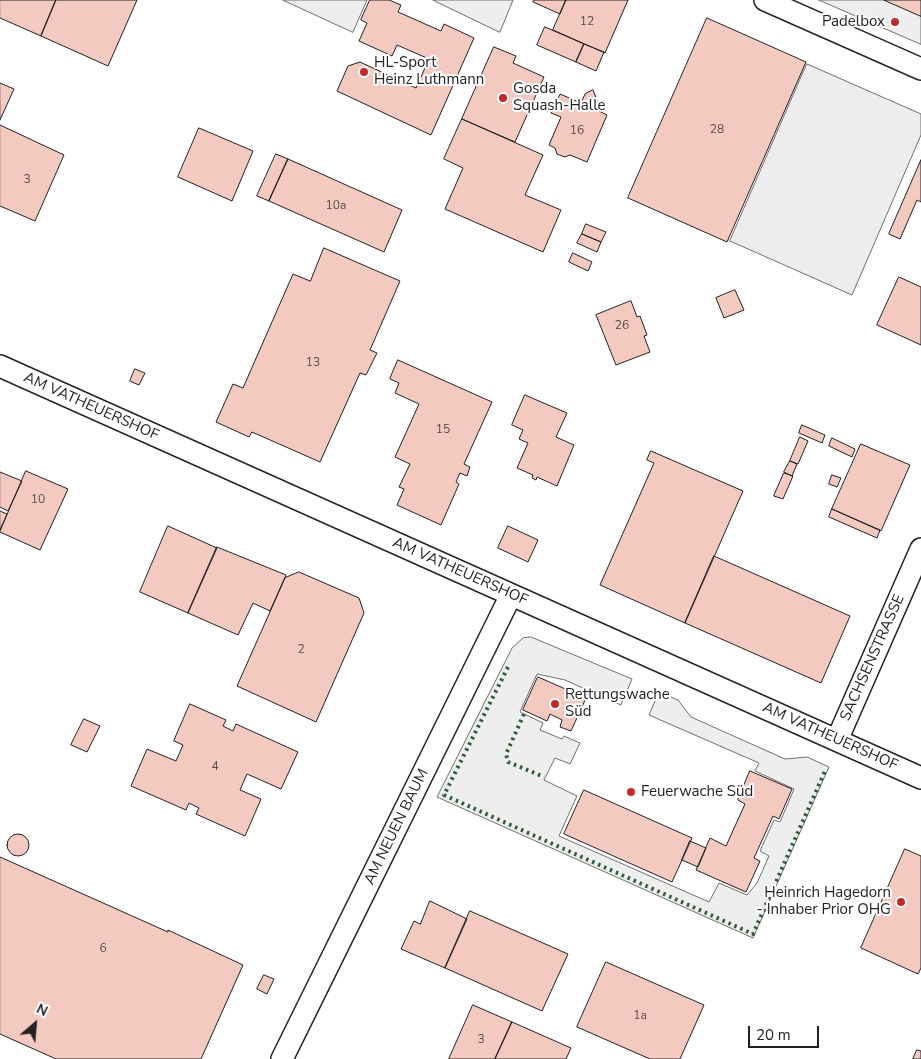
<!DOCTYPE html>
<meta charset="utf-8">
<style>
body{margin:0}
#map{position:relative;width:921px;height:1059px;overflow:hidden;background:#fff;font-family:"Nunito Sans",sans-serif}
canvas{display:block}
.north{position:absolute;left:10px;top:999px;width:50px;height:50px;-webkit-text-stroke:4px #fff;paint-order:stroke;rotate:27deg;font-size:14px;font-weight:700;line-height:20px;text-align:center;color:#222}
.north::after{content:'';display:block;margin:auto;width:18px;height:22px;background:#222;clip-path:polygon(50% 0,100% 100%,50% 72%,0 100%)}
.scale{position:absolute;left:748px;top:1026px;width:71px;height:22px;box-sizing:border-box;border:2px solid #222;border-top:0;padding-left:6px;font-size:15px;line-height:18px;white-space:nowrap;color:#222;-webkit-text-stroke:4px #fff;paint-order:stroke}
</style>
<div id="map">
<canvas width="921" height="1059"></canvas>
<div class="north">N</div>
<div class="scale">20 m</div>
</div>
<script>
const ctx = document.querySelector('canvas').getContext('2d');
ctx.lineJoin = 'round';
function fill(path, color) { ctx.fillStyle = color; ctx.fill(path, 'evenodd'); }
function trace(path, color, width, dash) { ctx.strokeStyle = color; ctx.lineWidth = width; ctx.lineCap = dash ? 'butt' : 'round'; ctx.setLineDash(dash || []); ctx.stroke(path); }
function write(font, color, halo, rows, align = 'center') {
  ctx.font = font + ' "Nunito Sans",sans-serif'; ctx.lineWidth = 4; ctx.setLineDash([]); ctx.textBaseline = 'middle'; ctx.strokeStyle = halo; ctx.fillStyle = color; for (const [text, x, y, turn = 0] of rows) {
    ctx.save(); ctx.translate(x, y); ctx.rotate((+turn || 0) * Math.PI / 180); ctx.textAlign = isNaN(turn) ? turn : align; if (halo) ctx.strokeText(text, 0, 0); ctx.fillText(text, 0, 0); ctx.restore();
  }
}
const green = new Path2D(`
 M 433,0 L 513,0 L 500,32 Z
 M 819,0 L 921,0 L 921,44 Z
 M 531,637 L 632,679 L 621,705 L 565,680 L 537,674 L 520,712 L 543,723 L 540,730 L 562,739 L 564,736 L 580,743 L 570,764 L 555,758 L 544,780 L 577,796 L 559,836 L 709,902 L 719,883 L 747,895 L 757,883 L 769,856 L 760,851 L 774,820 L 780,822 L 794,789 L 755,771 L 759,763 L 649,715 L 659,692 L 678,700 L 691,717 L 785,759 L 807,757 L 829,767 L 753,938 L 437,797 L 512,648 L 523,638 Z`);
const parking = new Path2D(`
 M 283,0 L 367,0 L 353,32 Z
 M 807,64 L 921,114 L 921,135 L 852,295 L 730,241 Z`);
const building = new Path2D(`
 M 0,0 L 56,0 L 41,36 L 0,18 Z
 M 56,0 L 137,0 L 108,66 L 41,36 Z
 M 370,0 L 389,0 L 401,5 L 398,12 L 441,31 L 444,24 L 474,38 L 431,135 L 337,91 L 348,66 L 360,62 L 416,88 L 429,59 L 397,45 L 392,56 L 359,41 L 367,23 L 361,20 Z
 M 534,0 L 566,0 L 560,14 L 533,2 Z
 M 566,0 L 628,0 L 605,53 L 553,30 Z
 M 884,0 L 921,0 L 921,16 Z
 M 707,18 L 806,62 L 727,242 L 628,198 Z
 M 545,27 L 584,44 L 576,62 L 537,45 Z
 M 584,44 L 604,52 L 596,71 L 576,62 Z
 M 494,47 L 516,56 L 513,63 L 544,77 L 515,142 L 462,119 Z
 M 0,83 L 14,89 L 0,120 Z
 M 593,90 L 600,108 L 599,111 L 607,115 L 587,162 L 570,155 L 565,157 L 557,154 L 555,148 L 549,145 L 561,117 L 551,113 L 560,94 L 581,103 L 585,94 Z
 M 462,119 L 543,155 L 525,195 L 561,210 L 543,252 L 445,209 L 463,168 L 444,159 Z
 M 0,125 L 64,155 L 35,221 L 0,206 Z
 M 199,128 L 253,151 L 232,201 L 178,177 Z
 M 276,154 L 288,159 L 269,201 L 257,196 Z
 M 288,159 L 402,210 L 384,252 L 269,201 Z
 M 921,160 L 921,202 L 917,200 L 900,239 L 889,234 Z
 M 586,224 L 606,232 L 601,242 L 582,234 Z
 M 582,234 L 601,242 L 597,252 L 577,243 Z
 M 324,248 L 400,281 L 370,350 L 377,353 L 366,375 L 360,373 L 320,462 L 252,432 L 249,437 L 216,422 L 233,384 L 243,388 L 293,274 L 310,281 Z
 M 573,253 L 592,262 L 588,271 L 569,262 Z
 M 899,277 L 921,287 L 921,345 L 877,325 Z
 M 735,290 L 744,310 L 724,318 L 716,298 Z
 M 631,301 L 637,317 L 640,316 L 647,335 L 644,336 L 650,352 L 616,365 L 596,315 Z
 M 398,360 L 492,402 L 464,464 L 470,467 L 467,476 L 460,473 L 456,482 L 459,484 L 441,525 L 397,505 L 404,489 L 399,487 L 410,464 L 395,457 L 419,404 L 395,393 L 399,383 L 390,379 Z
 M 135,369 L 145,373 L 139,385 L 130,381 Z
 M 525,395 L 567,413 L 556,437 L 574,445 L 557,486 L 537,477 L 536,480 L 532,478 L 533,475 L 517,468 L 528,443 L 519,439 L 523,430 L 512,425 Z
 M 802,425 L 825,435 L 822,443 L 799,433 Z
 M 800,437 L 808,441 L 798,464 L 790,461 Z
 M 832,438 L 855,449 L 852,457 L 829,446 Z
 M 861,444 L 910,465 L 881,531 L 832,509 Z
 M 651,451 L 743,491 L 685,623 L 600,585 L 654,463 L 647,460 Z
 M 790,461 L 797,464 L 792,476 L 784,472 Z
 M 26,471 L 68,489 L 40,550 L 0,532 Z
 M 0,472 L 22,481 L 8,511 L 0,507 Z
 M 784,473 L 793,476 L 783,499 L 774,496 Z
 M 832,475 L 841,478 L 837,487 L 829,484 Z
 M 832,509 L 880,530 L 877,538 L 829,517 Z
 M 0,511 L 7,514 L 0,530 Z
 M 168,526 L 217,548 L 188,613 L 140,592 Z
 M 508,526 L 538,540 L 528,562 L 498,548 Z
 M 217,547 L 286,575 L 270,611 L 253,603 L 238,635 L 188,613 Z
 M 714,556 L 850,616 L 821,683 L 685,623 Z
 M 299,572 L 359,598 L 364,613 L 316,722 L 237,686 L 285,578 Z
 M 538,677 L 586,698 L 571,731 L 560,727 L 562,720 L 550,714 L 547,721 L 523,710 Z
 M 190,704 L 226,720 L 223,726 L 233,731 L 236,724 L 298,752 L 281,789 L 247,774 L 240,790 L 261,799 L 245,836 L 196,814 L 199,808 L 189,803 L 186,810 L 131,786 L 147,749 L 176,761 L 183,745 L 174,741 Z
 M 84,719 L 100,726 L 87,752 L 71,745 Z
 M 750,771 L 792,789 L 779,819 L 773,816 L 754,858 L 760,861 L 746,892 L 696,870 L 710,838 L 726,846 L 745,804 L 738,800 Z
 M 584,790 L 692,838 L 672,882 L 564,834 Z
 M7 845a11 11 0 1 1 22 0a11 11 0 1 1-22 0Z
 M 690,841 L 706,848 L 698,867 L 682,860 Z
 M 905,849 L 921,856 L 921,968 L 918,974 L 861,948 Z
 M 0,857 L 168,932 L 168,930 L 243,965 L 201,1059 L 56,1059 L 0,1034 Z
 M 430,901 L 467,919 L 445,968 L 401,949 L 414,921 L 420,924 Z
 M 470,911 L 568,954 L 542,1011 L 445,968 Z
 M 606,962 L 704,1005 L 680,1059 L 650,1059 L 577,1027 Z
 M 264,975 L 274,979 L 267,994 L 257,989 Z
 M 473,1005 L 512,1022 L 495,1059 L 449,1059 Z
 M 512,1022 L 571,1048 L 566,1059 L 495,1059 Z
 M 917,1050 L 921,1051 L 921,1059 L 913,1059 Z`);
const street = new Path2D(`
 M 765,0 L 921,69
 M 0,366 L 921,778
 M 837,740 L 921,549
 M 282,1059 L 511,595`);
const hedge = new Path2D(`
 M 508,667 L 444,795 L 753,934 L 825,771
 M 524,714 L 506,754 L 508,762 L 544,777`);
const markers = [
 [895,22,5,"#c62828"],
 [364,72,5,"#c62828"],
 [503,98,5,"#c62828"],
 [555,704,5,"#c62828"],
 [631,792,5,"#c62828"],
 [901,902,5,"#c62828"]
];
const numberNames = [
 ["12",587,22],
 ["28",717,130],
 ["16",577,131],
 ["3",27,180],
 ["10a",336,206],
 ["26",622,326],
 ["13",313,363],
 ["15",443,430],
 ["10",38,500],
 ["2",301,650],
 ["4",215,767],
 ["6",103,949],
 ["1a",640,1016],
 ["3",481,1040]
];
const poiNames = [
 ["Padelbox",885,22,"right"],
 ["HL-Sport",374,63],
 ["Heinz Luthmann",374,80],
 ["Gosda",513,89],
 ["Squash-Halle",513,106],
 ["Rettungswache",565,695],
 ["Süd",565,712],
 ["Feuerwache Süd",641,792],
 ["Heinrich Hagedorn",891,893,"right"],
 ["- Inhaber Prior OHG",891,910,"right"]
];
const streetNames = [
 ["AM VATHEUERSHOF",91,407,24],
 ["AM VATHEUERSHOF",460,572,24],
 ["SACHSENSTRASSE",873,658,-66],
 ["AM VATHEUERSHOF",830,737,24],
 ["AM NEUEN BAUM",397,827,-64]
];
fill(green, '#eee');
trace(green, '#6f6f6f', 1);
fill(parking, '#ededed');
trace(parking, '#6f6f6f', 1);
fill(building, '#f3c9c0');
trace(building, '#222', 1);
trace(street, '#222', 24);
trace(street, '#fff', 21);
trace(hedge, '#2f5e38', 4, [2.5, 4]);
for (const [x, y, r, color] of markers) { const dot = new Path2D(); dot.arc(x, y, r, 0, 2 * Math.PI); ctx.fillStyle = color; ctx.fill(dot); trace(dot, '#fff', 2); }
write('12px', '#564c4a', null, numberNames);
write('15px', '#222', '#fff', poiNames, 'left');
write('15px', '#222', '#fff', streetNames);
</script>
